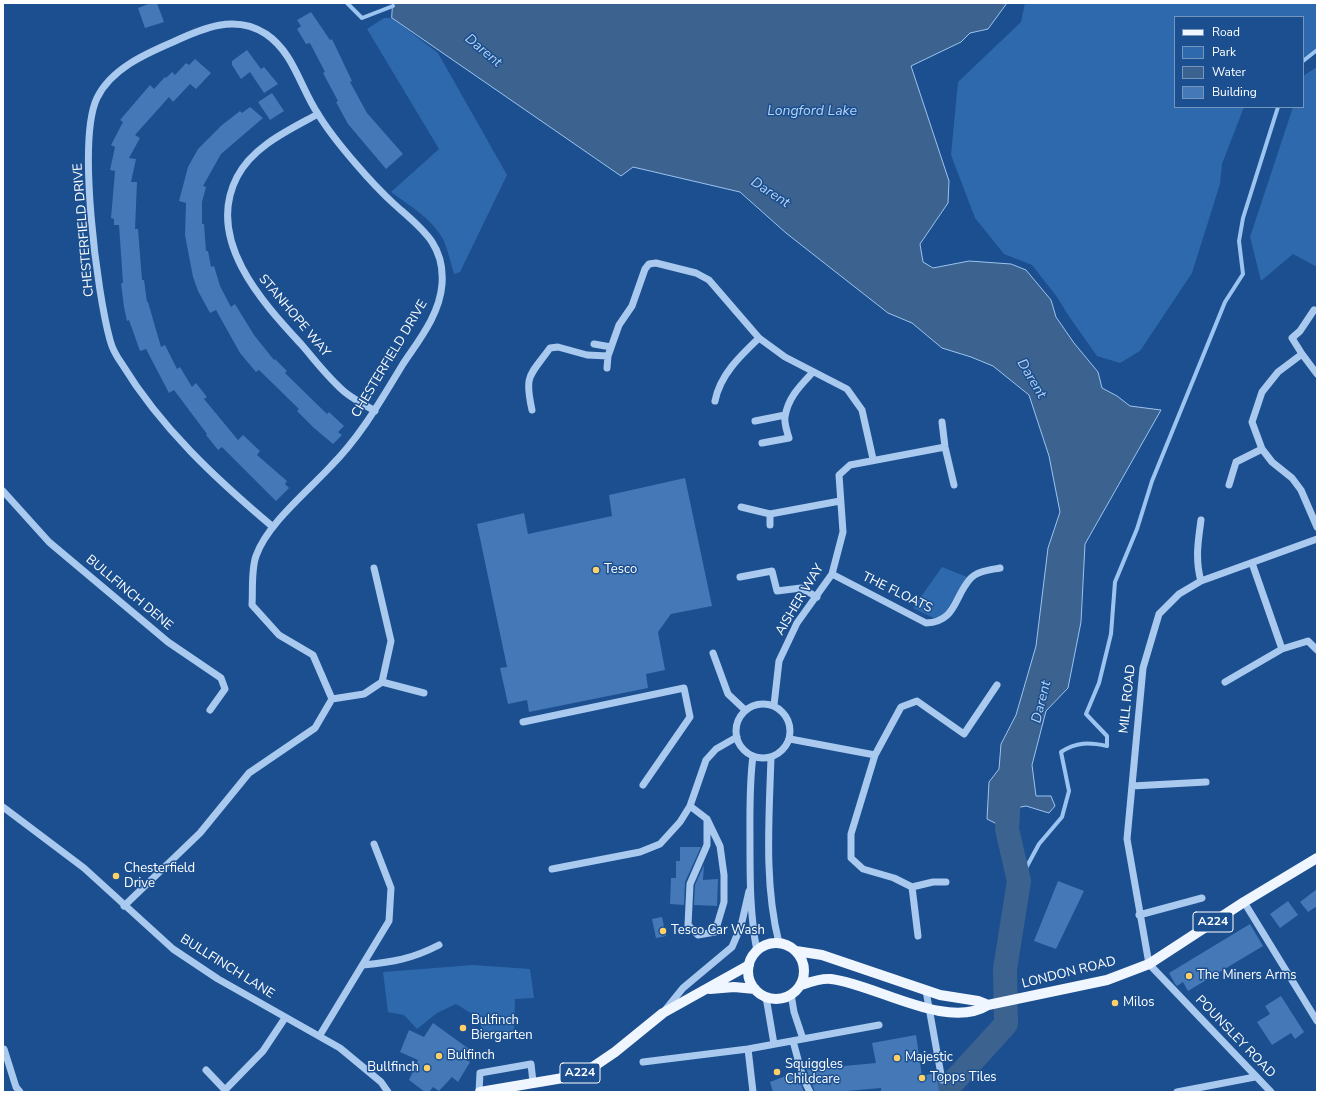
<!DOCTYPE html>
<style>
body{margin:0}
#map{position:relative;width:1320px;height:1095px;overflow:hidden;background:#1b4f8f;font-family:"Nunito Sans",sans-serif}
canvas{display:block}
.frame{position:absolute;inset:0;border:4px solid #fff;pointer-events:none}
.legend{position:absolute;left:1174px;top:16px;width:130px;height:92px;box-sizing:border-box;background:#1b4f8f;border:1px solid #7695bc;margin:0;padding:5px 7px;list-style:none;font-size:12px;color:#fff}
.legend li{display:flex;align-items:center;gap:8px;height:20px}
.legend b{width:20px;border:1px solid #7695bc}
</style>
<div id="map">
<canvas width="1320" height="1095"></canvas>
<div class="frame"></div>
<ul class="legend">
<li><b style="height:5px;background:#f0f6ff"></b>Road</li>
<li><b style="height:11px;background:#2e69ad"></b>Park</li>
<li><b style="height:11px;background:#3c6290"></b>Water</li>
<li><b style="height:11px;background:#4478b7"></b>Building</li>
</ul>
</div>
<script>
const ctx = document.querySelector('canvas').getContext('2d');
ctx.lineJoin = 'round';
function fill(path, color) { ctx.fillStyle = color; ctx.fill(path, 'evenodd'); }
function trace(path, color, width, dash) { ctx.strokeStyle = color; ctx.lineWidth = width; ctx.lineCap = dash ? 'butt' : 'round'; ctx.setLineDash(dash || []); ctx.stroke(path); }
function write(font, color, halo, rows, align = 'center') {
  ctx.font = font + ' "Nunito Sans",sans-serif'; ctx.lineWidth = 3; ctx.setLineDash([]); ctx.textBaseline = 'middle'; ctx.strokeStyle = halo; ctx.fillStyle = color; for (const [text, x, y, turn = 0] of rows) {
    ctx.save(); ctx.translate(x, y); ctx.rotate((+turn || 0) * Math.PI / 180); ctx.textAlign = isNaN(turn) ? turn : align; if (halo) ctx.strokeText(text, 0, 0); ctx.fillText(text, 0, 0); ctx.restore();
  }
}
const green = new Path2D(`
 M 1025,3 L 1317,3 L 1317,47 L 1303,58 L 1303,17 L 1175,17 L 1175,107 L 1244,107 L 1222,164 L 1220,184 L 1192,273 L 1140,351 L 1120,363 L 1097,356 L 1068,315 L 1057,297 L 1032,265 L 1004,254 L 975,218 L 951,155 L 958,82 L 1021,22 Z
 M 384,18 L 392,18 L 438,53 L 507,175 L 460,272 L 454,274 C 451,264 448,251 444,241 C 433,219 410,206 391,192 L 439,149 L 367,29 Z
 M 1317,67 L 1317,267 L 1293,254 L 1261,281 L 1250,237 L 1293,107 L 1303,107 L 1303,76 Z
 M 942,567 L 967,577 L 940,621 L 913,608 Z
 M 473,965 L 530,969 L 534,998 L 515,999 L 514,1037 L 484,1040 L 479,1018 L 456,1004 L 437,1013 L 417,1029 L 404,1015 L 388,1012 L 383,972 Z`);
const water = new Path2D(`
 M 393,3 L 1007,3 L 988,29 L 970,33 L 961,42 L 911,66 L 949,181 L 948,203 L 920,244 L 923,262 L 933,268 L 969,261 L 1011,264 L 1026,270 L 1051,300 L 1056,317 L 1074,343 L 1098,372 L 1102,388 L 1117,396 L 1130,406 L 1161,410 L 1085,544 L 1081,622 L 1068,688 L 1046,711 L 1032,765 L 1036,796 L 1051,796 L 1055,806 L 1049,813 L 1026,806 L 1016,808 L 1007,829 L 987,819 L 989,782 L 999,769 L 1001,744 L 1016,715 L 1036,646 L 1048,548 L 1060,512 L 1049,456 L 1029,395 L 993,366 L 971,357 L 942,348 L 912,323 L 888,313 L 786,233 L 740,192 L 633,167 L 621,176 L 392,18 Z`);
const stream = new Path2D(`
 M 347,3 L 362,18 L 393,6
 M 1303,61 L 1317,50
 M 1019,881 L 1039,844 L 1062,817 L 1069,791 L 1061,752 C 1076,742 1089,742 1107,746 L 1107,736 L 1086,714 L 1099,683 L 1111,634 L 1115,582 L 1137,529 L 1152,481 L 1225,302 L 1243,274 L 1239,241 L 1243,218 L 1278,107`);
const river = new Path2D(`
 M 944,1092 L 1006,1024 L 1005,969 L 1019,881 L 1007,829 L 1009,797`);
const building = new Path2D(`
 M 151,3 L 157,3 L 164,22 L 145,28 L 138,8 Z
 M 311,12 L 330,40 L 332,39 L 352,81 L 350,82 L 367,113 L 403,154 L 386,169 L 348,124 L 336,102 L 338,101 L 323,73 L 325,72 L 310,43 L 306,44 L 297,29 L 301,26 L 297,20 Z
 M 247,50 L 261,69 L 264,67 L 278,84 L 264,93 L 250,72 L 241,79 L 232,65 L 232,61 Z
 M 195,59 L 211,73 L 196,89 L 190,84 L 173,102 L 169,97 L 135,135 L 140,138 L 129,158 L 136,159 L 131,182 L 137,182 L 135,229 L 138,229 L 142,280 L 144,280 L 147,302 L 148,302 L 161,347 L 165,345 L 177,369 L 180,367 L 192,387 L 196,383 L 207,397 L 204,399 L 238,440 L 243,435 L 260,451 L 257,455 L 287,481 L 285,484 L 289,488 L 276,501 L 222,447 L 218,450 L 206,435 L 207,434 L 174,390 L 169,393 L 146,349 L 140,351 L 129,320 L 127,321 L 124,307 L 121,283 L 123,283 L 119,225 L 114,225 L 114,219 L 111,218 L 115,171 L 110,170 L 115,147 L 111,145 L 123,122 L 120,120 L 150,85 L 154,89 L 165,77 L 166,78 L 172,72 L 175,75 L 186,63 L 189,65 Z
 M 272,93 L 284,111 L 270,120 L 258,102 Z
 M 250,107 L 263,118 L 221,154 L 203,186 L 206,187 L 202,202 L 202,224 L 204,224 L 206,251 L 208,251 L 211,267 L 214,266 L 220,286 L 231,307 L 235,304 L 254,335 L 274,360 L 275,359 L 287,371 L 285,373 L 327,414 L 329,412 L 344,426 L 338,432 L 342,435 L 333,444 L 314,428 L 297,411 L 299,409 L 259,370 L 256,372 L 240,353 L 216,310 L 210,313 L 198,291 L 193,277 L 185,235 L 186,203 L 179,201 L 188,167 L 198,149 L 222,125 L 240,111 L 242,113 Z
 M 685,478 L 712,606 L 671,614 L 658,632 L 665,670 L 646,674 L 648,688 L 529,712 L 527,700 L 508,704 L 500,668 L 507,667 L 477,524 L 524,513 L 528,534 L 612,516 L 609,495 Z
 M 680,847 L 701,847 L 685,882 L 684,905 L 670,904 L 671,878 L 676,878 L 676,861 L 680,861 Z
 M 704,865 L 703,880 L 718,879 L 717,906 L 694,905 L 695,885 Z
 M 1058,881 L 1084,891 L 1056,949 L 1034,941 Z
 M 1317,889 L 1317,906 L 1308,912 L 1300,902 Z
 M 1288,901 L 1298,915 L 1280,928 L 1270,914 Z
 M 662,917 L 666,936 L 656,938 L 652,919 Z
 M 1250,924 L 1263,946 L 1188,991 L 1183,982 L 1177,986 L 1175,984 L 1169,973 Z
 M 1281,996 L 1304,1032 L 1295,1039 L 1291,1033 L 1272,1045 L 1257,1022 L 1270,1014 L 1265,1006 Z
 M 433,1023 L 472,1051 L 467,1060 L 470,1062 L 458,1082 L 452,1077 L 439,1091 L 433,1087 L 429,1092 L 425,1092 L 409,1080 L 418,1060 L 400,1052 L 409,1030 L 424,1037 Z
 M 916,1035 L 922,1076 L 936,1073 L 939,1092 L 881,1092 L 881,1088 L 847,1091 L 849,1092 L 815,1092 L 804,1063 L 819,1061 L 822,1068 L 876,1063 L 872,1043 Z
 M 796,1072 L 804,1092 L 773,1092 L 770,1082 Z`);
const minor = new Path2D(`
 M 318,114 C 289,130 253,146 237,177 C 205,239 261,301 301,344 C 315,360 329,379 346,393 C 355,400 365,405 375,411
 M 594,344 L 611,347
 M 1302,354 L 1292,338 L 1300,331 L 1314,310
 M 607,368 L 608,356 L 619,325 L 632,306 L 645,269 L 649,264 L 656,263 L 696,273 L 709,280 L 759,338 L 785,357 L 847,389 L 862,410 L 873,459
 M 1317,374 L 1302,354 L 1278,372 L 1262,392 L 1252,422 L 1262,449 L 1272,462 L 1292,478 L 1301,490 L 1317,527
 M 715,401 C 720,375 740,356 759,338
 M 532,410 C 524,374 530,376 550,348 L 558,347 L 587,355 L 608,356
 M 755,421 L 785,415
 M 942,422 L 945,447 L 954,485
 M 762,443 L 789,438 C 787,432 784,423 785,417 C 788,397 801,385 813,372
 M 1229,485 L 1236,462 L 1262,449
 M 3,491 L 49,542 L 168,642 L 221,678 L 225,689 L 210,710
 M 741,507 L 770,514 L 840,501
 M 770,514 L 770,525
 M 1201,520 C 1198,541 1195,560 1201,581
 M 1252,563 L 1282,649
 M 374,568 L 391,641 L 382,682
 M 832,574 L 926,623 C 956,622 954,597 970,579 C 977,571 990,570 1000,568
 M 740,577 L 772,571 L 777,591 L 801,588 L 817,597
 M 713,653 L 728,694 L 745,710
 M 1225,682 L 1282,649 L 1308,641 L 1317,650
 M 332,699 L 364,694 L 382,682 L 424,693
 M736 731a27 27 0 1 1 54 0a27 27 0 1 1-54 0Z
 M 774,705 L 779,661 L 797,623 L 832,574 L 843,532 L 839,475 L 850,465 L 945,447
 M 523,722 L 684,688 L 690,717 L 643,785
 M 790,739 L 875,755 L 901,707 L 917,701 L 964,734 L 997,685
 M 875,755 L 851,834 L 851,858 L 863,869 L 894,878 L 912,887
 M 753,756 C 749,786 750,815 750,845 C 750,880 750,916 757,951
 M 771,757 C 769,819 764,884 779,943
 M 1132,786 L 1206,782
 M 690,806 L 707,819 L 720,846 L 724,875 L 724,902 L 715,932 L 698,935 L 688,925 L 690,884 L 707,845 L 707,819
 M 3,807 L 84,868 L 173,949 L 218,979 L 340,1048 L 381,1082 L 388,1092
 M 552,869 L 640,852 L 660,844 L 680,822 L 690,806 L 706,760 L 716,749 L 737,737
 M 1244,902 L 1317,1021
 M 124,906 L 200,833 L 249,773 L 315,728 L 332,699 L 313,655 L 279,635 L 252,605 C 253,590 251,570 256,556 C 267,524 308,491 331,466 C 361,436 381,400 403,364 C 419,340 440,314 442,284 C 445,244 421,228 394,204 C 381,192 368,178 356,164 C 343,149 329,132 318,114 C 300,87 294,53 266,34 C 235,14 203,28 173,42 C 145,54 111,69 97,98 C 77,140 97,293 110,340 C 112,348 117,357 122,364 C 161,428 216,479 273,527
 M 1139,915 L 1202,898
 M 918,936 L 912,887 L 933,882 L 946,882
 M 363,965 C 393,962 412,959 439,945
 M 926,991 L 942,1080
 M 791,994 L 794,1012 L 803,1039
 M 766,997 L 774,1044
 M 666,1009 L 683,988 L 732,947 L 741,926 L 749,891
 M 320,1035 L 389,921 L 391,888 L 374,844
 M 793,1041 L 803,1078 L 810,1092
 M 4,1049 L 16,1087 L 20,1092
 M 748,1049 L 753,1092
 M 643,1062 L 748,1049 L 879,1025
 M 206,1070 L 225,1090 L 263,1051 L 285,1018
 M 479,1092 L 480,1073 L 531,1064 L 533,1082
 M 1177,1092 L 1255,1077
 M 1271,1092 L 1149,964 L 1127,839 L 1143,668 L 1159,614 L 1179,594 L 1201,581 L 1317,539`);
const major = new Path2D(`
 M748 971a28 28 0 1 1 56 0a28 28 0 1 1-56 0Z
 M 796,951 L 822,955 L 940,995 L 978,1001 L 988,1005
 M 801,985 C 810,982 821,978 831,979 C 875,984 947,1031 988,1005 L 1107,980 L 1149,964 L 1244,902 L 1317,858
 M 710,989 L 734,987 L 755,989
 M 480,1092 L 563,1078 L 590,1069 L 615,1052 L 663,1013 L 749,965`);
const markers = [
 [596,570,4,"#ffd166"],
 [116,876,4,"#ffd166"],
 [663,931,4,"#ffd166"],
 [1189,976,4,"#ffd166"],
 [1115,1003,4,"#ffd166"],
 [463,1028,4,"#ffd166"],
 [439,1056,4,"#ffd166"],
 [897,1058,4,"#ffd166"],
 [427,1068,4,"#ffd166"],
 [777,1072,4,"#ffd166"],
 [922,1078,4,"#ffd166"]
];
const shields = [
 [1213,922,40],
 [580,1073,40]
];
const shieldNames = [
 ["A224",1213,922],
 ["A224",580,1073]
];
const streetNames = [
 ["CHESTERFIELD DRIVE",84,230,-95],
 ["STANHOPE WAY",294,316,50],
 ["CHESTERFIELD DRIVE",390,359,-59],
 ["BULLFINCH DENE",129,593,40],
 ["THE FLOATS",897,593,26],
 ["AISHER WAY",800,600,-59],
 ["MILL ROAD",1128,699,-84],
 ["BULLFINCH LANE",227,967,32],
 ["LONDON ROAD",1069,973,-14],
 ["POUNSLEY ROAD",1235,1037,46]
];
const poiNames = [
 ["Tesco",604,570],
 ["Chesterfield",124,869],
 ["Drive",124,884],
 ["Tesco Car Wash",671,931],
 ["The Miners Arms",1197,976],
 ["Milos",1123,1003],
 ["Bulfinch",471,1021],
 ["Biergarten",471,1036],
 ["Bulfinch",447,1056],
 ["Majestic",905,1058],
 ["Squiggles",785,1065],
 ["Childcare",785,1080],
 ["Bullfinch",419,1068,"right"],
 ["Topps Tiles",930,1078]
];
const waterNames = [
 ["Darent",483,51,40],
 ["Longford Lake",812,112],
 ["Darent",770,193,33],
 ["Darent",1031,379,59],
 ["Darent",1042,702,-76]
];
fill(green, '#2e69ad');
fill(water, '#3c6290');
trace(water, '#9cc4f0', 1);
trace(stream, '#9cc4f0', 4);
trace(river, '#3c6290', 24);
fill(building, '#4478b7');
trace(minor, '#a9c9ee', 7);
trace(major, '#f0f6ff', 10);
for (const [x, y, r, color] of markers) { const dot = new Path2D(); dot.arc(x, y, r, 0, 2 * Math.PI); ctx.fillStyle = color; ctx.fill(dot); trace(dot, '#1b4f8f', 1.5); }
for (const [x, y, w] of shields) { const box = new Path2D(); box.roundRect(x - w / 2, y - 10, w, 20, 3); ctx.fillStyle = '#1b4f8f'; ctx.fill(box); trace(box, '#fff', 1); }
write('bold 12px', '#fff', null, shieldNames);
write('13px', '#fff', '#1b4f8f', streetNames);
write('13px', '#fff', '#1b4f8f', poiNames, 'left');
write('italic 14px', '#b5d3f5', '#1b4f8f', waterNames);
</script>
